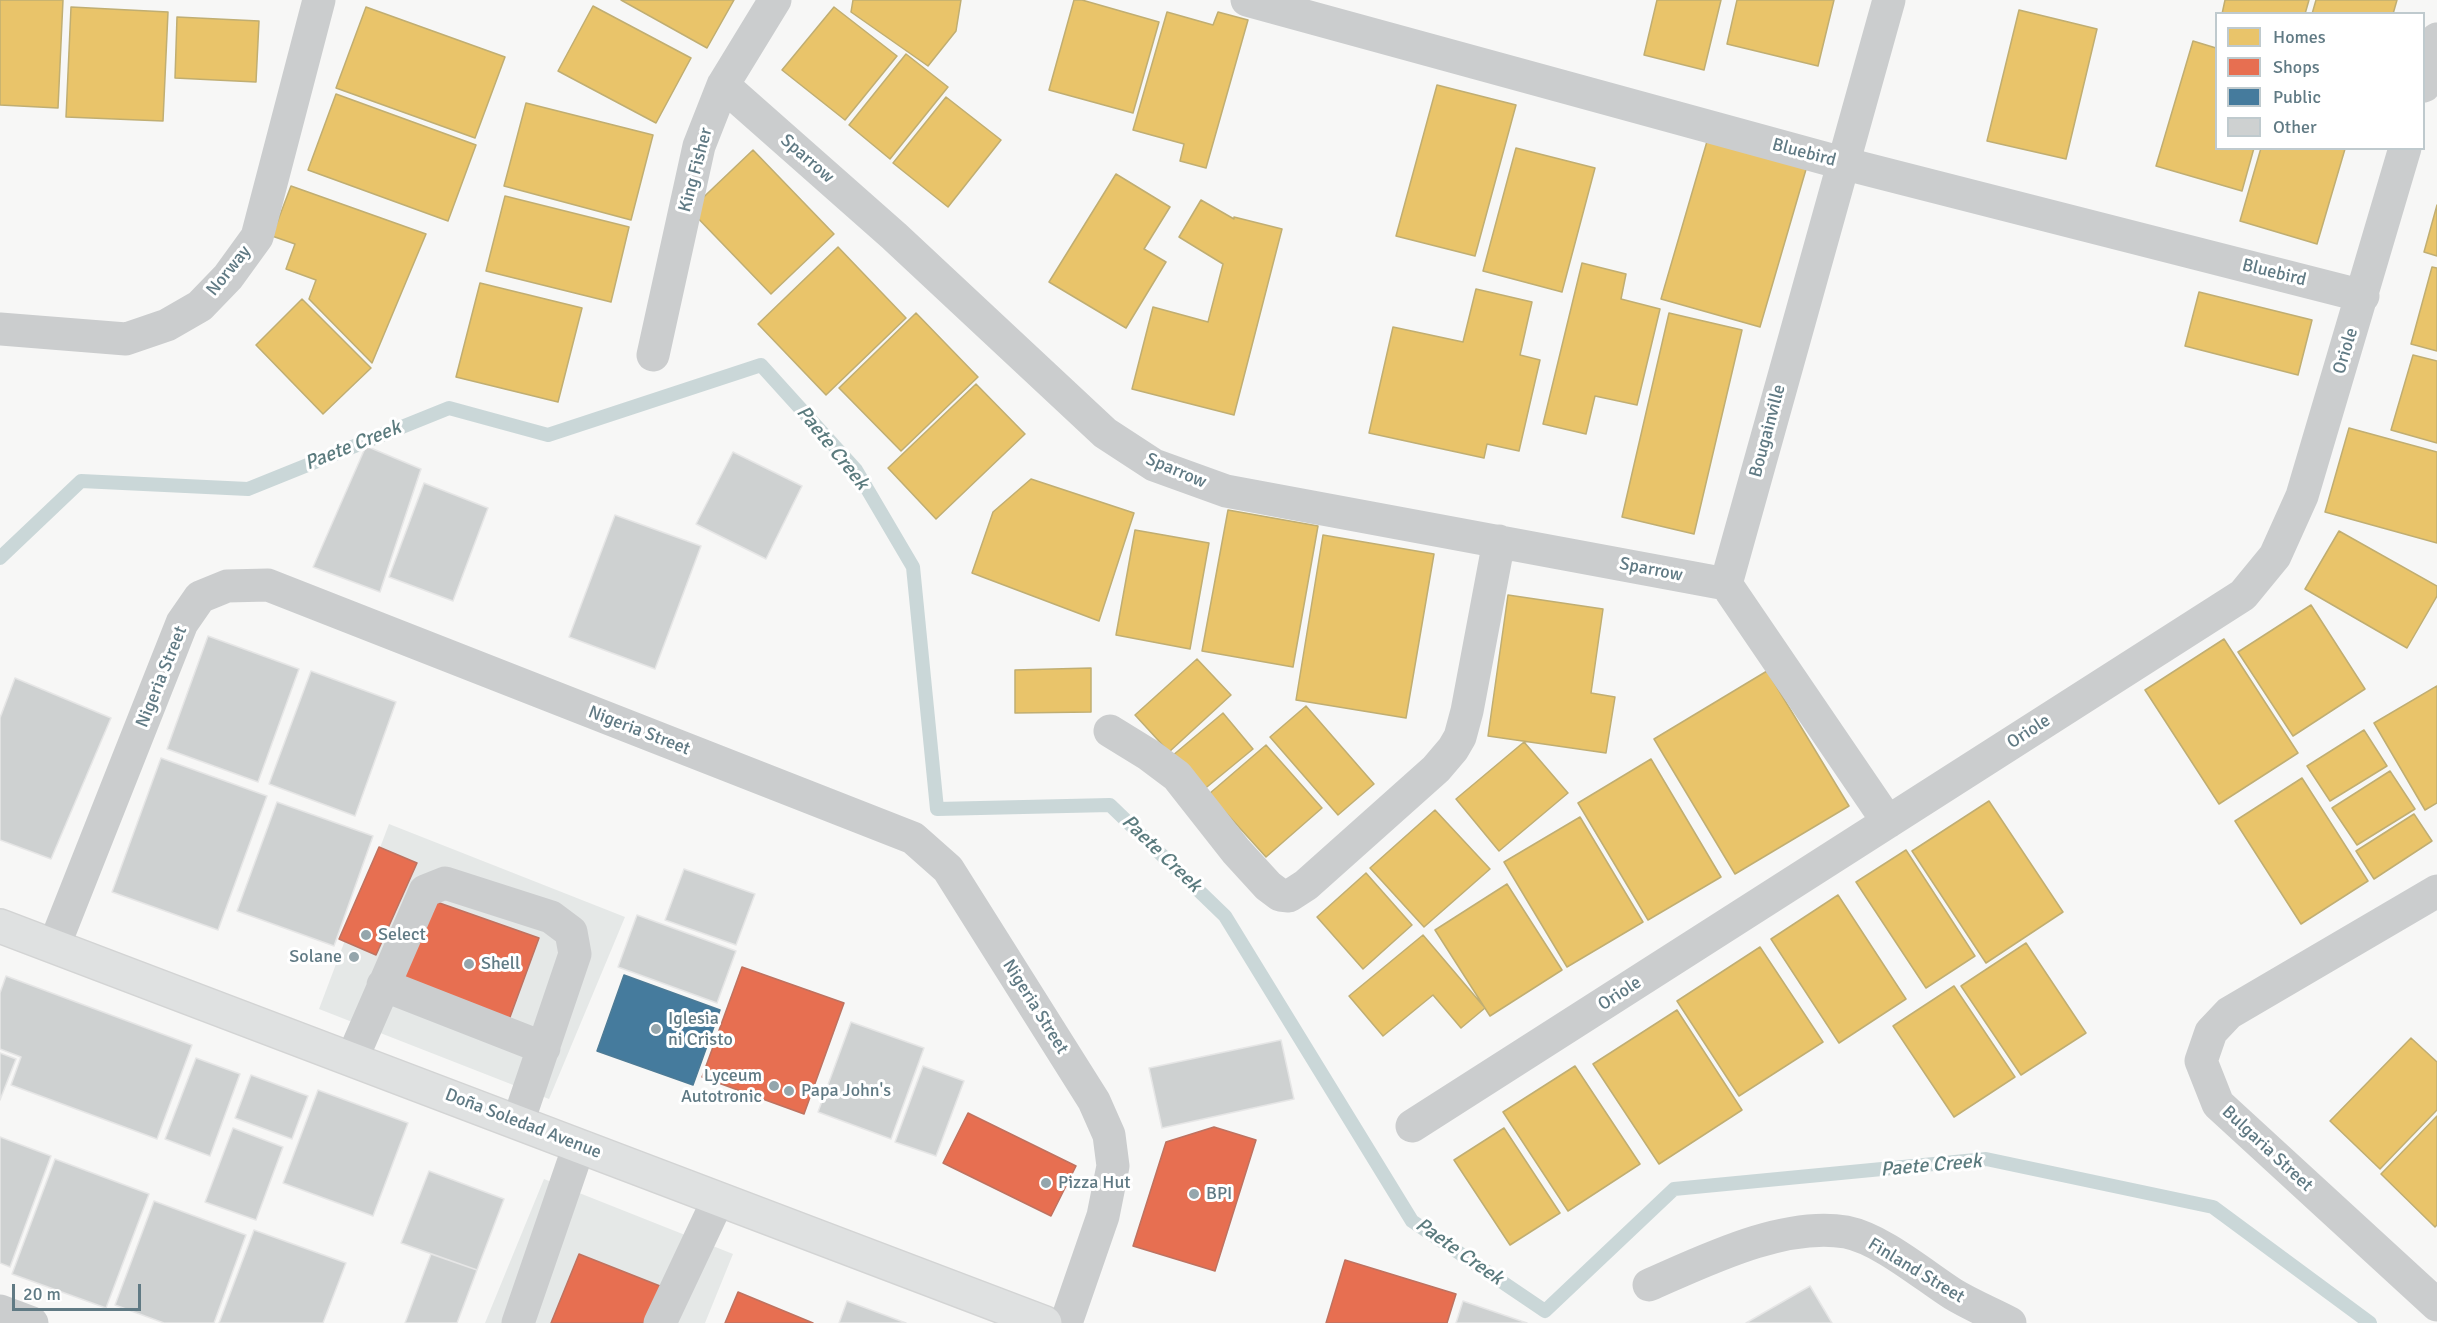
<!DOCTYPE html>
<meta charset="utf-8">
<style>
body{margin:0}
#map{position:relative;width:2437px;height:1323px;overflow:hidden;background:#f7f7f6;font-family:Signika,sans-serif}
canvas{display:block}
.legend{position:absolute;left:2215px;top:12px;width:210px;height:138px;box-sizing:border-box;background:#fff;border:2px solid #bfcace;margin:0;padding:8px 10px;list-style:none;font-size:18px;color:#607a84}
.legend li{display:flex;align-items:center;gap:12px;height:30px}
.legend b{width:30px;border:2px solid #bfcace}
.scale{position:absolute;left:12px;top:1284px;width:129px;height:27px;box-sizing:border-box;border:3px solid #607a84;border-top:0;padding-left:8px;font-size:18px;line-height:21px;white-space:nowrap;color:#607a84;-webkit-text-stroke:4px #fff;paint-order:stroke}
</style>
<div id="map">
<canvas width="2437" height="1323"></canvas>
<ul class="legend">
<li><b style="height:16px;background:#e9c46a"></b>Homes</li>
<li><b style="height:16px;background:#e76f51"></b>Shops</li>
<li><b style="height:16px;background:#457b9d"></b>Public</li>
<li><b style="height:16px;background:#ced1d1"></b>Other</li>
</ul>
<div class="scale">20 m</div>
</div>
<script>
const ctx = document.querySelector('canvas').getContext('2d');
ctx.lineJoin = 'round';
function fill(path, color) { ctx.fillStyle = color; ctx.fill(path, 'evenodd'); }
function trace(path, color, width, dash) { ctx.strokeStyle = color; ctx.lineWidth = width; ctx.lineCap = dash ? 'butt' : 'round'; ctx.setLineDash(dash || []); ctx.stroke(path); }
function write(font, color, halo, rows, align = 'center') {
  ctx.font = font + ' Signika,sans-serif'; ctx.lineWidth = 6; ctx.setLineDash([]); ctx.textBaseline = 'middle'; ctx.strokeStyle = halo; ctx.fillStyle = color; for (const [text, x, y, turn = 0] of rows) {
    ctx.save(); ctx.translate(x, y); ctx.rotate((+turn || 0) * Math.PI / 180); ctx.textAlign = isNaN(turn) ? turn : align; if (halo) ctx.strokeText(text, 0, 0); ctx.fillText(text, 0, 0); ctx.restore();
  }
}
const built = new Path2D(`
 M 389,824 L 625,917 L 549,1099 L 319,1009 Z
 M 544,1179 L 733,1254 L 705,1323 L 485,1323 Z`);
const homes = new Path2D(`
 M 0,0 L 63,0 L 58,108 L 0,105 Z
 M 621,0 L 734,0 L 707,48 Z
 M 853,0 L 961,0 L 956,31 L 928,66 L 851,12 Z
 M 1074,0 L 1082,0 L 1159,22 L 1133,113 L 1049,90 Z
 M 1657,0 L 1721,0 L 1704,70 L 1644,55 Z
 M 1737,0 L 1834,0 L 1818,66 L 1727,44 Z
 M 2225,0 L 2309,0 L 2305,14 L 2222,14 Z
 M 2316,0 L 2397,0 L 2393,14 L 2312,14 Z
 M 593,6 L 691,58 L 656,123 L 558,71 Z
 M 71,7 L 168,12 L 163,121 L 66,117 Z
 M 366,7 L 505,57 L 475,138 L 336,88 Z
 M 834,7 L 897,56 L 845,120 L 782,70 Z
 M 2019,10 L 2097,29 L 2066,159 L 1987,141 Z
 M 1167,12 L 1213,25 L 1218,12 L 1248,20 L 1206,168 L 1180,161 L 1184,144 L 1133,130 Z
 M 177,17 L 259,21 L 256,82 L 175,78 Z
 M 2193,41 L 2216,48 L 2216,148 L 2254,148 L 2242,191 L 2156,166 Z
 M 906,54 L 948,87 L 890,159 L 849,125 Z
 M 1437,85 L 1516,105 L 1475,256 L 1396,236 Z
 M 336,94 L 476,145 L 448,221 L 308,170 Z
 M 946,97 L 1001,140 L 948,207 L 893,163 Z
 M 526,103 L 653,135 L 631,220 L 504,186 Z
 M 1708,138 L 1807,166 L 1760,327 L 1661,299 Z
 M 1516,148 L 1595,168 L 1562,292 L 1483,271 Z
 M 2261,148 L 2345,149 L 2317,244 L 2240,221 Z
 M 753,150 L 834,234 L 771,294 L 690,210 Z
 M 1116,174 L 1170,207 L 1144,249 L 1166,262 L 1126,328 L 1049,282 Z
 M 291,186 L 426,234 L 372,363 L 309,299 L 316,280 L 286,269 L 295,244 L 272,236 Z
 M 505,196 L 629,227 L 611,302 L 486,271 Z
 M 1201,200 L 1234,219 L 1234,217 L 1282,229 L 1234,415 L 1132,389 L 1153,307 L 1208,322 L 1223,264 L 1179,237 Z
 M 2437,205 L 2437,256 L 2424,252 Z
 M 838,247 L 906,318 L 826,395 L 758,324 Z
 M 1582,263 L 1626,274 L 1621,299 L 1660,309 L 1637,405 L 1595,396 L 1586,434 L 1543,424 Z
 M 2432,267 L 2437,268 L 2437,351 L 2411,344 Z
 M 480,283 L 582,308 L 558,402 L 456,377 Z
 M 1476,289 L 1532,302 L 1520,355 L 1540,360 L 1519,451 L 1487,444 L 1484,458 L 1369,433 L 1393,327 L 1463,342 Z
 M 2199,292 L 2312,320 L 2298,375 L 2185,346 Z
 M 302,299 L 371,368 L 323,414 L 256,345 Z
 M 916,313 L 978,377 L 901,451 L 839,388 Z
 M 1669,313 L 1742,330 L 1694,534 L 1622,517 Z
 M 2413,355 L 2437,361 L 2437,443 L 2391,430 Z
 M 976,384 L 1025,434 L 936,519 L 888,468 Z
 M 2349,428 L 2437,452 L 2437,543 L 2325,512 Z
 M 1031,479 L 1134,513 L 1099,621 L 972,573 L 993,512 Z
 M 1228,510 L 1318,526 L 1293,667 L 1202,651 Z
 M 1135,530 L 1209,543 L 1190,649 L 1116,635 Z
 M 2339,531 L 2437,586 L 2437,596 L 2407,648 L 2305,589 Z
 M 1323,535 L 1434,554 L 1406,718 L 1296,700 Z
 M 1508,595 L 1603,609 L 1591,693 L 1615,697 L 1606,753 L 1488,736 Z
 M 2311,605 L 2365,689 L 2293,736 L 2238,652 Z
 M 2224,639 L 2298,753 L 2219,804 L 2145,690 Z
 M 1197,659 L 1231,695 L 1169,752 L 1135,715 Z
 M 1091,668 L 1091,712 L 1015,713 L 1015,670 Z
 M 1767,671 L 1849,806 L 1735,874 L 1654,739 Z
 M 2437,686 L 2437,803 L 2425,810 L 2374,723 Z
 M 1306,706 L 1374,784 L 1338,815 L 1270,737 Z
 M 1223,713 L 1253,749 L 1202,791 L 1172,756 Z
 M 2364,730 L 2387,766 L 2330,801 L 2307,766 Z
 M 1524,742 L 1568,793 L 1499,851 L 1456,799 Z
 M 1266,745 L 1322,808 L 1266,857 L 1209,794 Z
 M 1651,759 L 1721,877 L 1648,920 L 1578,803 Z
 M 2390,771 L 2415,809 L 2357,845 L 2332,808 Z
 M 2302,778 L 2368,881 L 2301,924 L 2235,821 Z
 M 1989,801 L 2063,912 L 1986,963 L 1912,851 Z
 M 1435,810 L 1490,869 L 1424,927 L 1370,868 Z
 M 2414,814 L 2432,841 L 2374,879 L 2356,851 Z
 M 1580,817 L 1643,922 L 1567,967 L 1504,862 Z
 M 1906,850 L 1975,956 L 1926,988 L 1856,882 Z
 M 1366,873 L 1412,925 L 1363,969 L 1317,917 Z
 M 1507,884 L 1562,970 L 1490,1016 L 1435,930 Z
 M 1838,895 L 1906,999 L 1839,1043 L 1771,939 Z
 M 1423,935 L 1485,1008 L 1461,1028 L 1433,995 L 1383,1036 L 1349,996 Z
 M 2026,943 L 2086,1033 L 2021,1075 L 1961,986 Z
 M 1760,947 L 1823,1042 L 1739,1096 L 1677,1001 Z
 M 1954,986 L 2015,1077 L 1954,1117 L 1893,1026 Z
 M 1677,1010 L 1742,1110 L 1659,1164 L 1593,1064 Z
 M 2411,1038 L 2437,1062 L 2437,1110 L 2380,1169 L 2330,1121 Z
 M 1575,1066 L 1640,1164 L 1568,1211 L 1503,1112 Z
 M 2437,1116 L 2437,1225 L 2435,1227 L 2381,1174 Z
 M 1504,1128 L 1560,1213 L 1510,1245 L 1454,1160 Z`);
const shops = new Path2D(`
 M 379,847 L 417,863 L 376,955 L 339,939 Z
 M 431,900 L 539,938 L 506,1028 L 399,990 Z
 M 742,967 L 844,1003 L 804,1114 L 702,1077 Z
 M 968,1113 L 1076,1166 L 1051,1216 L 943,1163 Z
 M 1214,1127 L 1256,1140 L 1215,1271 L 1133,1246 L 1166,1142 Z
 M 579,1254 L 660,1286 L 646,1323 L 551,1323 Z
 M 1345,1260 L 1456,1294 L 1447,1323 L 1326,1323 Z
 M 738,1292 L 813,1323 L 725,1323 Z`);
const public = new Path2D(`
 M 624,975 L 720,1010 L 693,1085 L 597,1051 Z`);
const stream = new Path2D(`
 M 0,558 L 81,481 L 248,489 L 449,408 L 548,435 L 761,365 L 856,470 L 913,567 L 937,809 L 1110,805 L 1225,916 L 1412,1221 L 1545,1311 L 1674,1189 L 1986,1159 L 2213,1207 L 2370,1323`);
const building = new Path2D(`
 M 366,446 L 421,469 L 380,592 L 313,567 Z
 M 733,452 L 802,486 L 766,559 L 696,524 Z
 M 424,483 L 488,508 L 453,601 L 389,577 Z
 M 615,515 L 701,546 L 655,669 L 569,637 Z
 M 208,636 L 299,669 L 258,782 L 167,749 Z
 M 311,671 L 396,702 L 355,816 L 269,784 Z
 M 15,678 L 111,718 L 51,859 L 0,840 L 0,718 Z
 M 161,758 L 267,796 L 218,930 L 112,892 Z
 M 277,802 L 373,836 L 334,946 L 237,911 Z
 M 684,869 L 755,894 L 736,945 L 665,920 Z
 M 637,915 L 736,951 L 717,1003 L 618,967 Z
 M 6,976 L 192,1045 L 157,1139 L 11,1085 L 21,1057 L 0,1049 L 0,993 Z
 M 851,1022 L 924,1048 L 891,1139 L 818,1112 Z
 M 1281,1040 L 1294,1099 L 1162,1128 L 1149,1068 Z
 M 0,1053 L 16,1059 L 0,1100 Z
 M 196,1058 L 240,1074 L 210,1156 L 165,1139 Z
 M 923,1066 L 964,1081 L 936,1156 L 895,1142 Z
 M 251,1075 L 308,1096 L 292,1139 L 235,1118 Z
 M 318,1090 L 408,1123 L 373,1216 L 283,1183 Z
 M 233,1128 L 283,1147 L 256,1220 L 205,1202 Z
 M 0,1137 L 51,1156 L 10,1267 L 0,1263 Z
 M 55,1159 L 149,1194 L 106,1308 L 12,1274 Z
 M 429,1171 L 504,1199 L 477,1270 L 401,1243 Z
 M 154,1201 L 246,1235 L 214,1323 L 164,1323 L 115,1305 Z
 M 254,1230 L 346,1263 L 323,1323 L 219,1323 Z
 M 431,1254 L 477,1270 L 457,1323 L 405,1323 Z
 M 1810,1286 L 1832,1323 L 1746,1323 Z
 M 847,1301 L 906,1323 L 839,1323 Z
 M 1463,1301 L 1527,1323 L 1456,1323 Z`);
const minor = new Path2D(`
 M 1247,0 L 1842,163 L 2363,296
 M 723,85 L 894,236 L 1105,433 L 1154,465 L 1226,491 L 1726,584
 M 2424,86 L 2437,39
 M 0,329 L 126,339 L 167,325 L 200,306 L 228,277 L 257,237 L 319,0
 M 653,355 L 699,146 L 723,85 L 775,0
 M 1110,731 L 1149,755 L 1177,776 L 1236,851 L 1268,886 L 1280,895 L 1289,896 L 1306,885 L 1436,769 L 1453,749 L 1460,737 L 1467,711 L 1499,541
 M 1888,822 L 1726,584 L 1889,0
 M 2437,891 L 2229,1013 L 2211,1032 L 2201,1061 L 2218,1104 L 2437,1305
 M 54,946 L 182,623 L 200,597 L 227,586 L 268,585 L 913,838 L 948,869 L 1094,1101 L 1109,1135 L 1113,1166 L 1103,1216 L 1066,1323
 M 383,985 L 544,1048
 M 352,1059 L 425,891 L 445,883 L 551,917 L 571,932 L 575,954 L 518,1122
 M 1412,1126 L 2243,595 L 2275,556 L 2302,496 L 2405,148
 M 1649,1285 C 1704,1261 1784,1221 1846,1232 C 1881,1239 1922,1274 1953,1294 C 1971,1305 1991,1313 2010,1323
 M 0,1311 L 32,1323
 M 518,1323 L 579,1146
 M 660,1323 L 718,1200`);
const major = new Path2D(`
 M 0,926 L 1045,1323`);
const markers = [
 [366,935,6,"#95a6ac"],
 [354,957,6,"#95a6ac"],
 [469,964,6,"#95a6ac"],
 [656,1029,6,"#95a6ac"],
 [774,1086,6,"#95a6ac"],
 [789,1091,6,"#95a6ac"],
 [1046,1183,6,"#95a6ac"],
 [1194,1194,6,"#95a6ac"]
];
const streetNames = [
 ["Bluebird",1804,153,15],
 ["Sparrow",807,159,41],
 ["King Fisher",696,170,-75],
 ["Norway",229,271,-51],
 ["Bluebird",2274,273,14],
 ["Oriole",2346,351,-73],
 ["Bougainville",1768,431,-75],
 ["Sparrow",1176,471,23],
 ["Sparrow",1651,570,11],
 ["Nigeria Street",162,677,-68],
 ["Nigeria Street",639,731,21],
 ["Oriole",2029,732,-33],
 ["Oriole",1620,994,-33],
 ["Nigeria Street",1035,1007,58],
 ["Doña Soledad Avenue",523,1124,21],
 ["Bulgaria Street",2267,1149,43],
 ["Finland Street",1916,1271,31]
];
const poiNames = [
 ["Select",378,935],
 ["Solane",342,957,"right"],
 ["Shell",481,964],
 ["Iglesia",668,1019],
 ["ni Cristo",668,1040],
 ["Lyceum",762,1076,"right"],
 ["Autotronic",762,1097,"right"],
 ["Papa John's",801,1091],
 ["Pizza Hut",1058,1183],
 ["BPI",1206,1194]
];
const waterNames = [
 ["Paete Creek",353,446,-22],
 ["Paete Creek",832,448,51],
 ["Paete Creek",1161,854,44],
 ["Paete Creek",1931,1166,-5],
 ["Paete Creek",1459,1252,35]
];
fill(built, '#e5e8e7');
fill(homes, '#e9c46a');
trace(homes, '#c0ae72', 1.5);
fill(shops, '#e76f51');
trace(shops, '#be7260', 1.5);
fill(public, '#457b9d');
trace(public, '#4d7b96', 1.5);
trace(stream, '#cad7d8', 14);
fill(building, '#ced1d1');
trace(building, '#e6e6e6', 1.5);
trace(major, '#d3d4d4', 36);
trace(minor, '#cbcdce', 33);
trace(major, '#dfe1e1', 33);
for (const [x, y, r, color] of markers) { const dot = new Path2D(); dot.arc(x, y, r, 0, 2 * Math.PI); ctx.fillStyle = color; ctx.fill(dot); trace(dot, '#fff', 2); }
write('18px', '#607a84', '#fff', streetNames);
write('18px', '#607a84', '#fff', poiNames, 'left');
write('italic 20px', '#5b7b7e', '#fff', waterNames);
</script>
